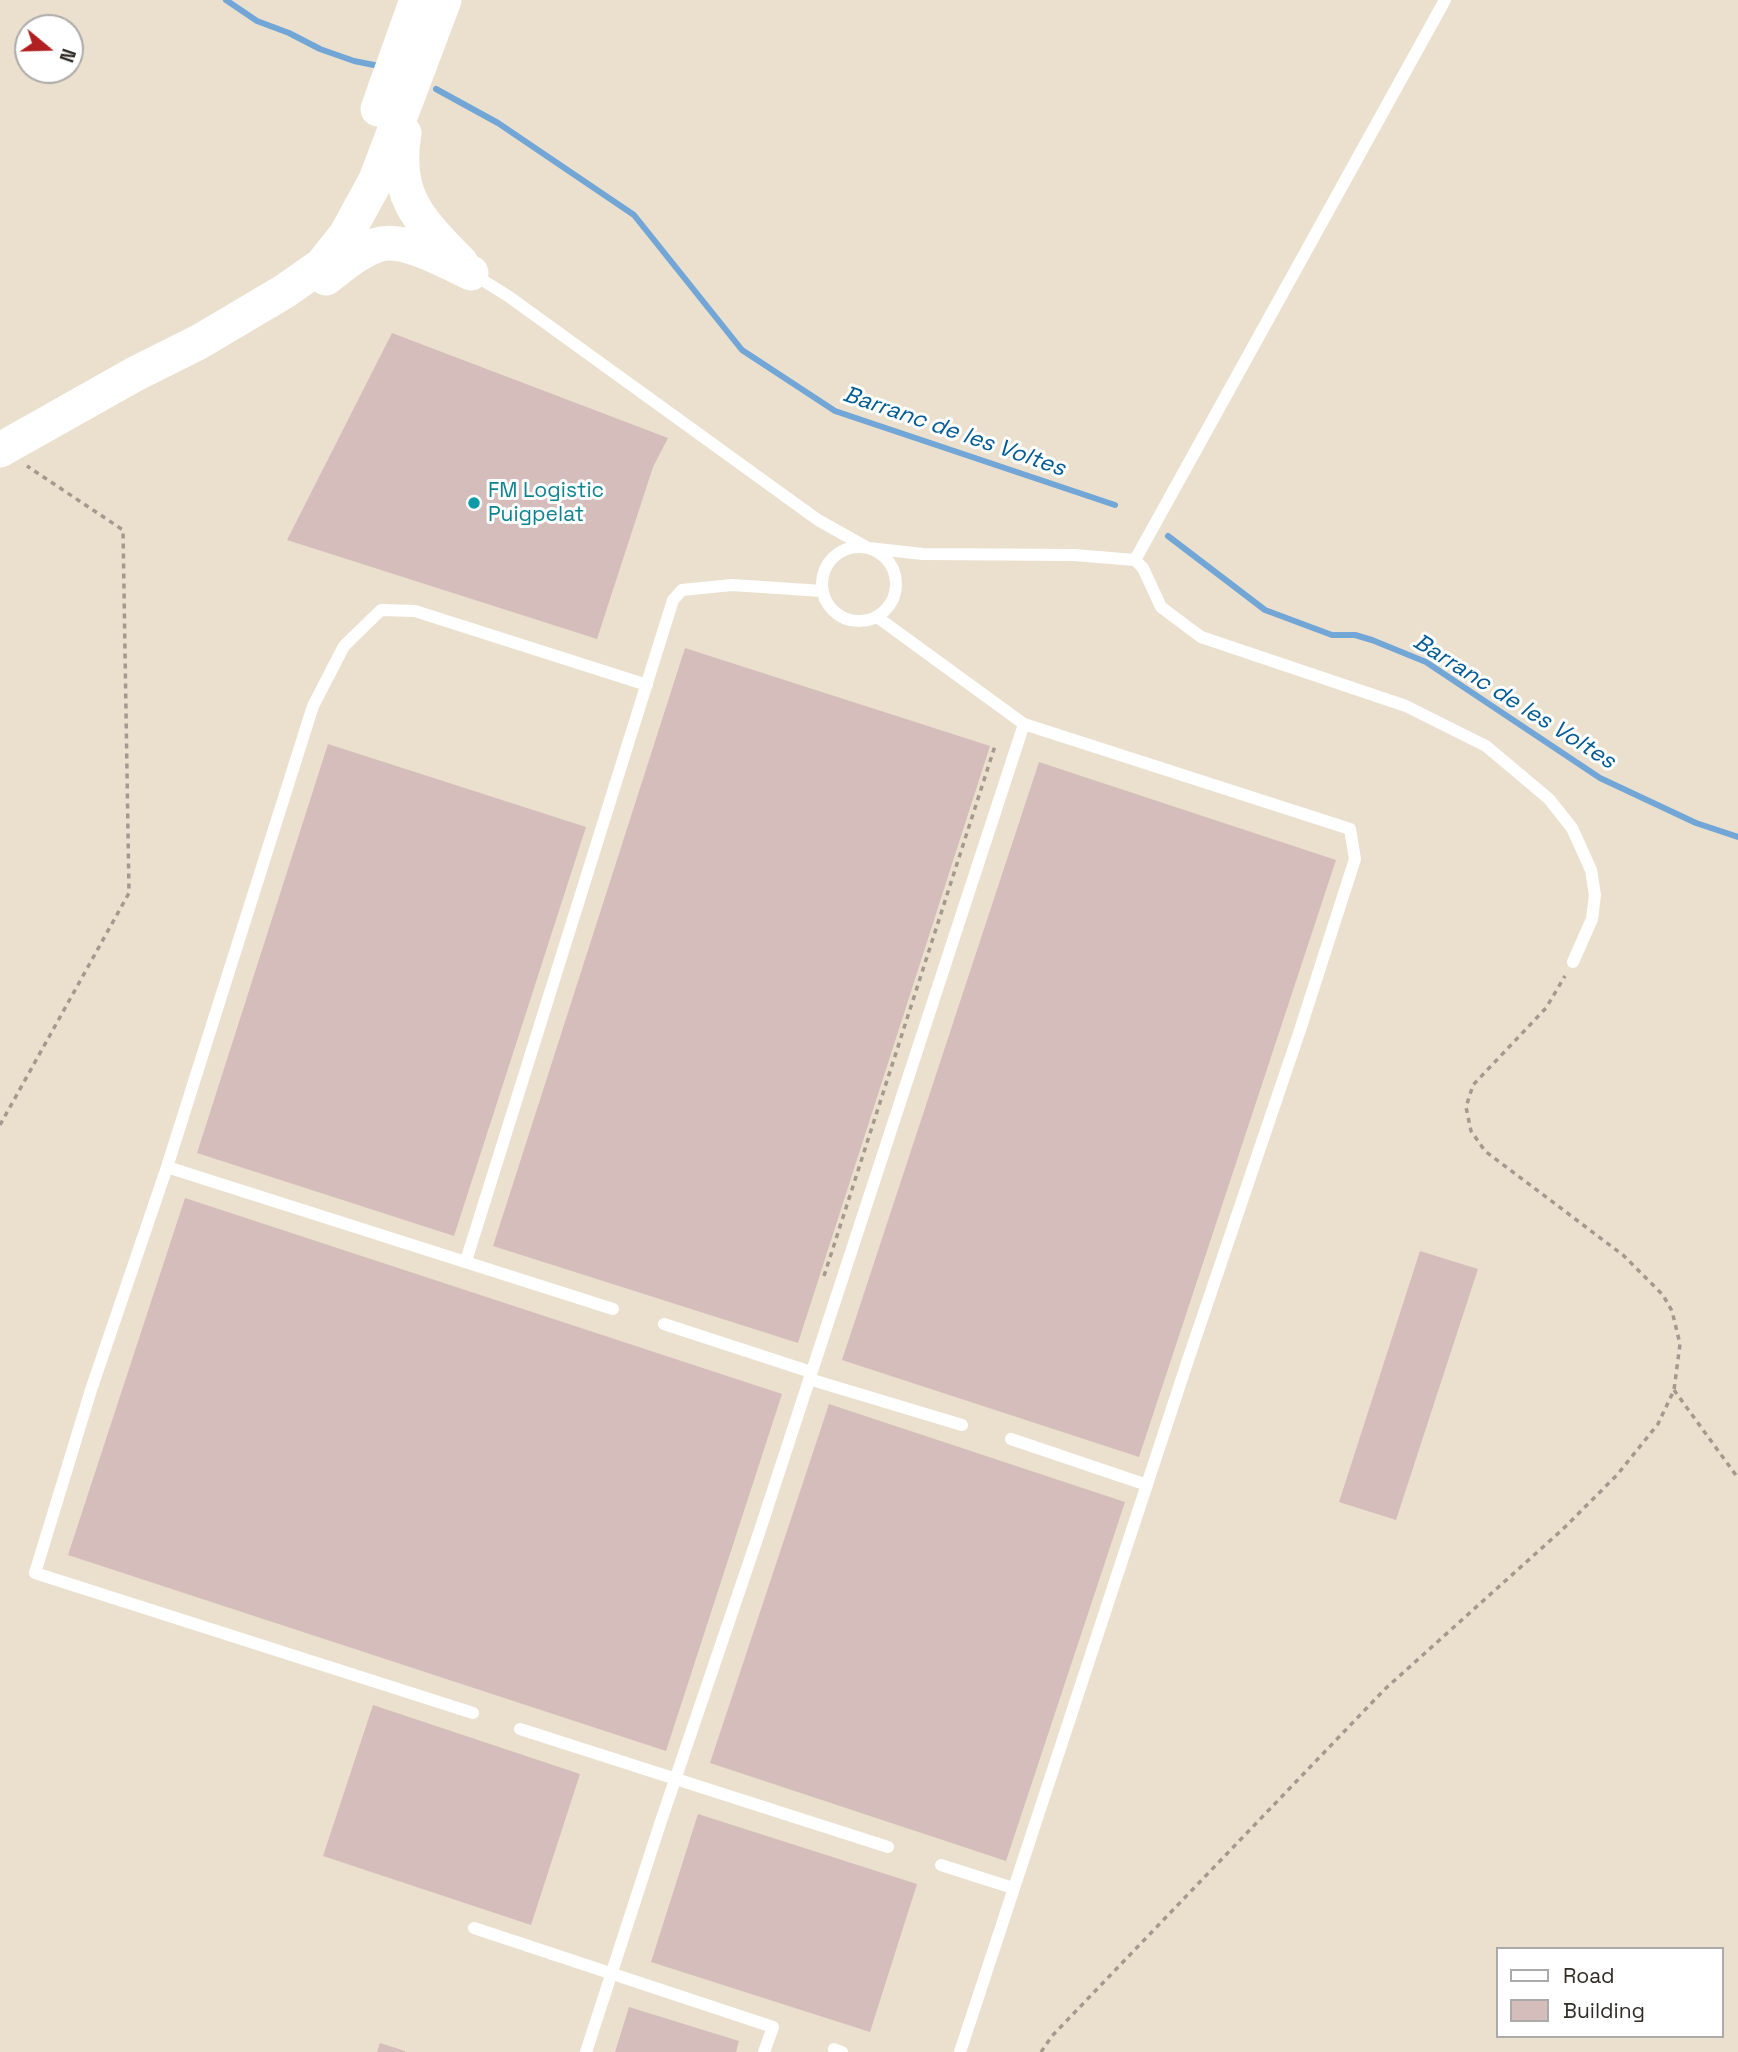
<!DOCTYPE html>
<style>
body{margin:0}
#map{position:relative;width:1738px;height:2052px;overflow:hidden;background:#ebe0ce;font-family:"Space Grotesk",sans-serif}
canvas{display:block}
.legend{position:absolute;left:1496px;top:1947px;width:228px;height:91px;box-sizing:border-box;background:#fff;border:2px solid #acaaa8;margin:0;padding:9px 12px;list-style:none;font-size:21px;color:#302b25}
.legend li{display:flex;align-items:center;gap:14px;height:35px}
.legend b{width:35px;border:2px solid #acaaa8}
.north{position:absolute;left:14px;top:14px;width:70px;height:70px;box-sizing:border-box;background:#fff;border:2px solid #acaaa8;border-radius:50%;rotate:109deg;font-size:19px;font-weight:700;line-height:28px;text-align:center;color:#302b25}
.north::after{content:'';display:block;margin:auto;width:24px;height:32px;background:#b12020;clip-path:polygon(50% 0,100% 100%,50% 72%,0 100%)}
</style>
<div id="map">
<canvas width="1738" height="2052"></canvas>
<ul class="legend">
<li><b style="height:9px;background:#fff"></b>Road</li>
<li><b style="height:19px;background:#d5bdbb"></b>Building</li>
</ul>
<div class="north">N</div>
</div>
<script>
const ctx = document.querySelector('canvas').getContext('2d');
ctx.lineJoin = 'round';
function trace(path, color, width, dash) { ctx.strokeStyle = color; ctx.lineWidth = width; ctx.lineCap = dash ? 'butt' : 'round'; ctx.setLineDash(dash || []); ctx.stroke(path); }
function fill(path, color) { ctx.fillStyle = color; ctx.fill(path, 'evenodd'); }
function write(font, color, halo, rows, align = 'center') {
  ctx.font = font + ' "Space Grotesk",sans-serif'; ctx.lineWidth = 6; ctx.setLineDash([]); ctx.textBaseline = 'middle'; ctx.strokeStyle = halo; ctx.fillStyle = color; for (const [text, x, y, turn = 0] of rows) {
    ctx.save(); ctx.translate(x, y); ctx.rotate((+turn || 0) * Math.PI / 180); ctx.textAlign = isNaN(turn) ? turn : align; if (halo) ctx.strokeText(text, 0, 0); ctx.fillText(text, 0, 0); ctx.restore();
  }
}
const stream = new Path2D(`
 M 226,0 L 257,21 L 289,33 L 320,49 L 354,61 L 379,66
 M 436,89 L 498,123 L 634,215 L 742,350 L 835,411 L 1115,505
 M 1168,536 L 1265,610 L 1332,635 L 1355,635 L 1372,640 L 1426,662 L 1600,778 L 1696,823 L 1738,837`);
const building = new Path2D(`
 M 392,333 L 668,438 L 653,467 L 597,639 L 287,540 Z
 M 685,648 L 990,746 L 798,1343 L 493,1246 Z
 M 328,744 L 586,827 L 454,1236 L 197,1153 Z
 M 1039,762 L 1336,860 L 1139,1457 L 842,1360 Z
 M 185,1198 L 782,1394 L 666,1751 L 68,1555 Z
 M 1420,1251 L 1478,1269 L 1396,1520 L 1339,1502 Z
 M 829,1404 L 1125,1502 L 1006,1861 L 710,1763 Z
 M 373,1705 L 580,1774 L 531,1925 L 323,1856 Z
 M 698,1814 L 917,1884 L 870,2032 L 651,1962 Z
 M 629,2007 L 739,2041 L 736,2052 L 615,2052 Z
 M 380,2043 L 405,2051 L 405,2052 L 377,2052 Z`);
const path = new Path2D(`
 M 0,1125 L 129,893 L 123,530 L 27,466
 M 824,1276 L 995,746
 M 1674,1390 L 1738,1478
 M 1041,2052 L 1052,2036 L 1385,1689 L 1563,1529 L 1617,1475 L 1658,1424 L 1674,1390 L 1680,1344 L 1672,1311 L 1663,1295 L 1623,1255 L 1485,1151 L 1471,1131 L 1466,1107 L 1473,1085 L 1546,1008 L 1565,976`);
const lane = new Path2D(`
 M 471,273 L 508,296 L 818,520 L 868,548 L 923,554 L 1074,555 L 1135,560 L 1143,568 L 1161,607 L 1201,637 L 1406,706 L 1486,746 L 1549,799 L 1572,828 L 1591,870 L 1595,895 L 1592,919 L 1573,962
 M822 584a37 37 0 1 1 74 0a37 37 0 1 1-74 0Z
 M 1135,560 L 1445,0
 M 877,617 L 1024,724 L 1350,829 L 1355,859 L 1300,1030 L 1189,1357 L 960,2052
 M 167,1167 L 613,1309
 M 466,1261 L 673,600 L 682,590 L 732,585 L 822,591
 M 664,1324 L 811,1372
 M 809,1379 L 962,1425
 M 1011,1439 L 1147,1485
 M 473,1713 L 35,1573 L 91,1390 L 167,1167 L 313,706 L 344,646 L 381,610 L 415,611 L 647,685
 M 520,1729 L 888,1847
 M 941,1865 L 1013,1888
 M 474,1928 L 773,2027 L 764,2052
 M 834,2049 L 842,2052
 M 586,2052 L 660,1824 L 759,1533 L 1024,724`);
const secondary = new Path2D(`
 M 378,109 L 417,0
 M 404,133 C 393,196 420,221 461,263
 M 326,278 C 342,266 357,252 377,245 C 403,236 447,262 471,273
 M 0,450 L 135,374 L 199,342 L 285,291 L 322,265 L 346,235 L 376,180 L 444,0`);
const markers = [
 [474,503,7,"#0f9aa8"]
];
const cultureNames = [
 ["FM Logistic",488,491],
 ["Puigpelat",488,515]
];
const waterNames = [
 ["Barranc de les Voltes",954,432,19],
 ["Barranc de les Voltes",1514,702,32]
];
trace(stream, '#72a6d6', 6);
fill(building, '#d5bdbb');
trace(path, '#a39a8d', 3.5, [5, 5]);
trace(lane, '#fff', 12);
trace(secondary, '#fff', 35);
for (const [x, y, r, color] of markers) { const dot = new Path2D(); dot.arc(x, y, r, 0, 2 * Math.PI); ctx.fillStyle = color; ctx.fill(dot); trace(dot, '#fff', 2.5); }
write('21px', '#0d838f', '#fff', cultureNames, 'left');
write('italic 23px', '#005a94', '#fff', waterNames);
</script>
